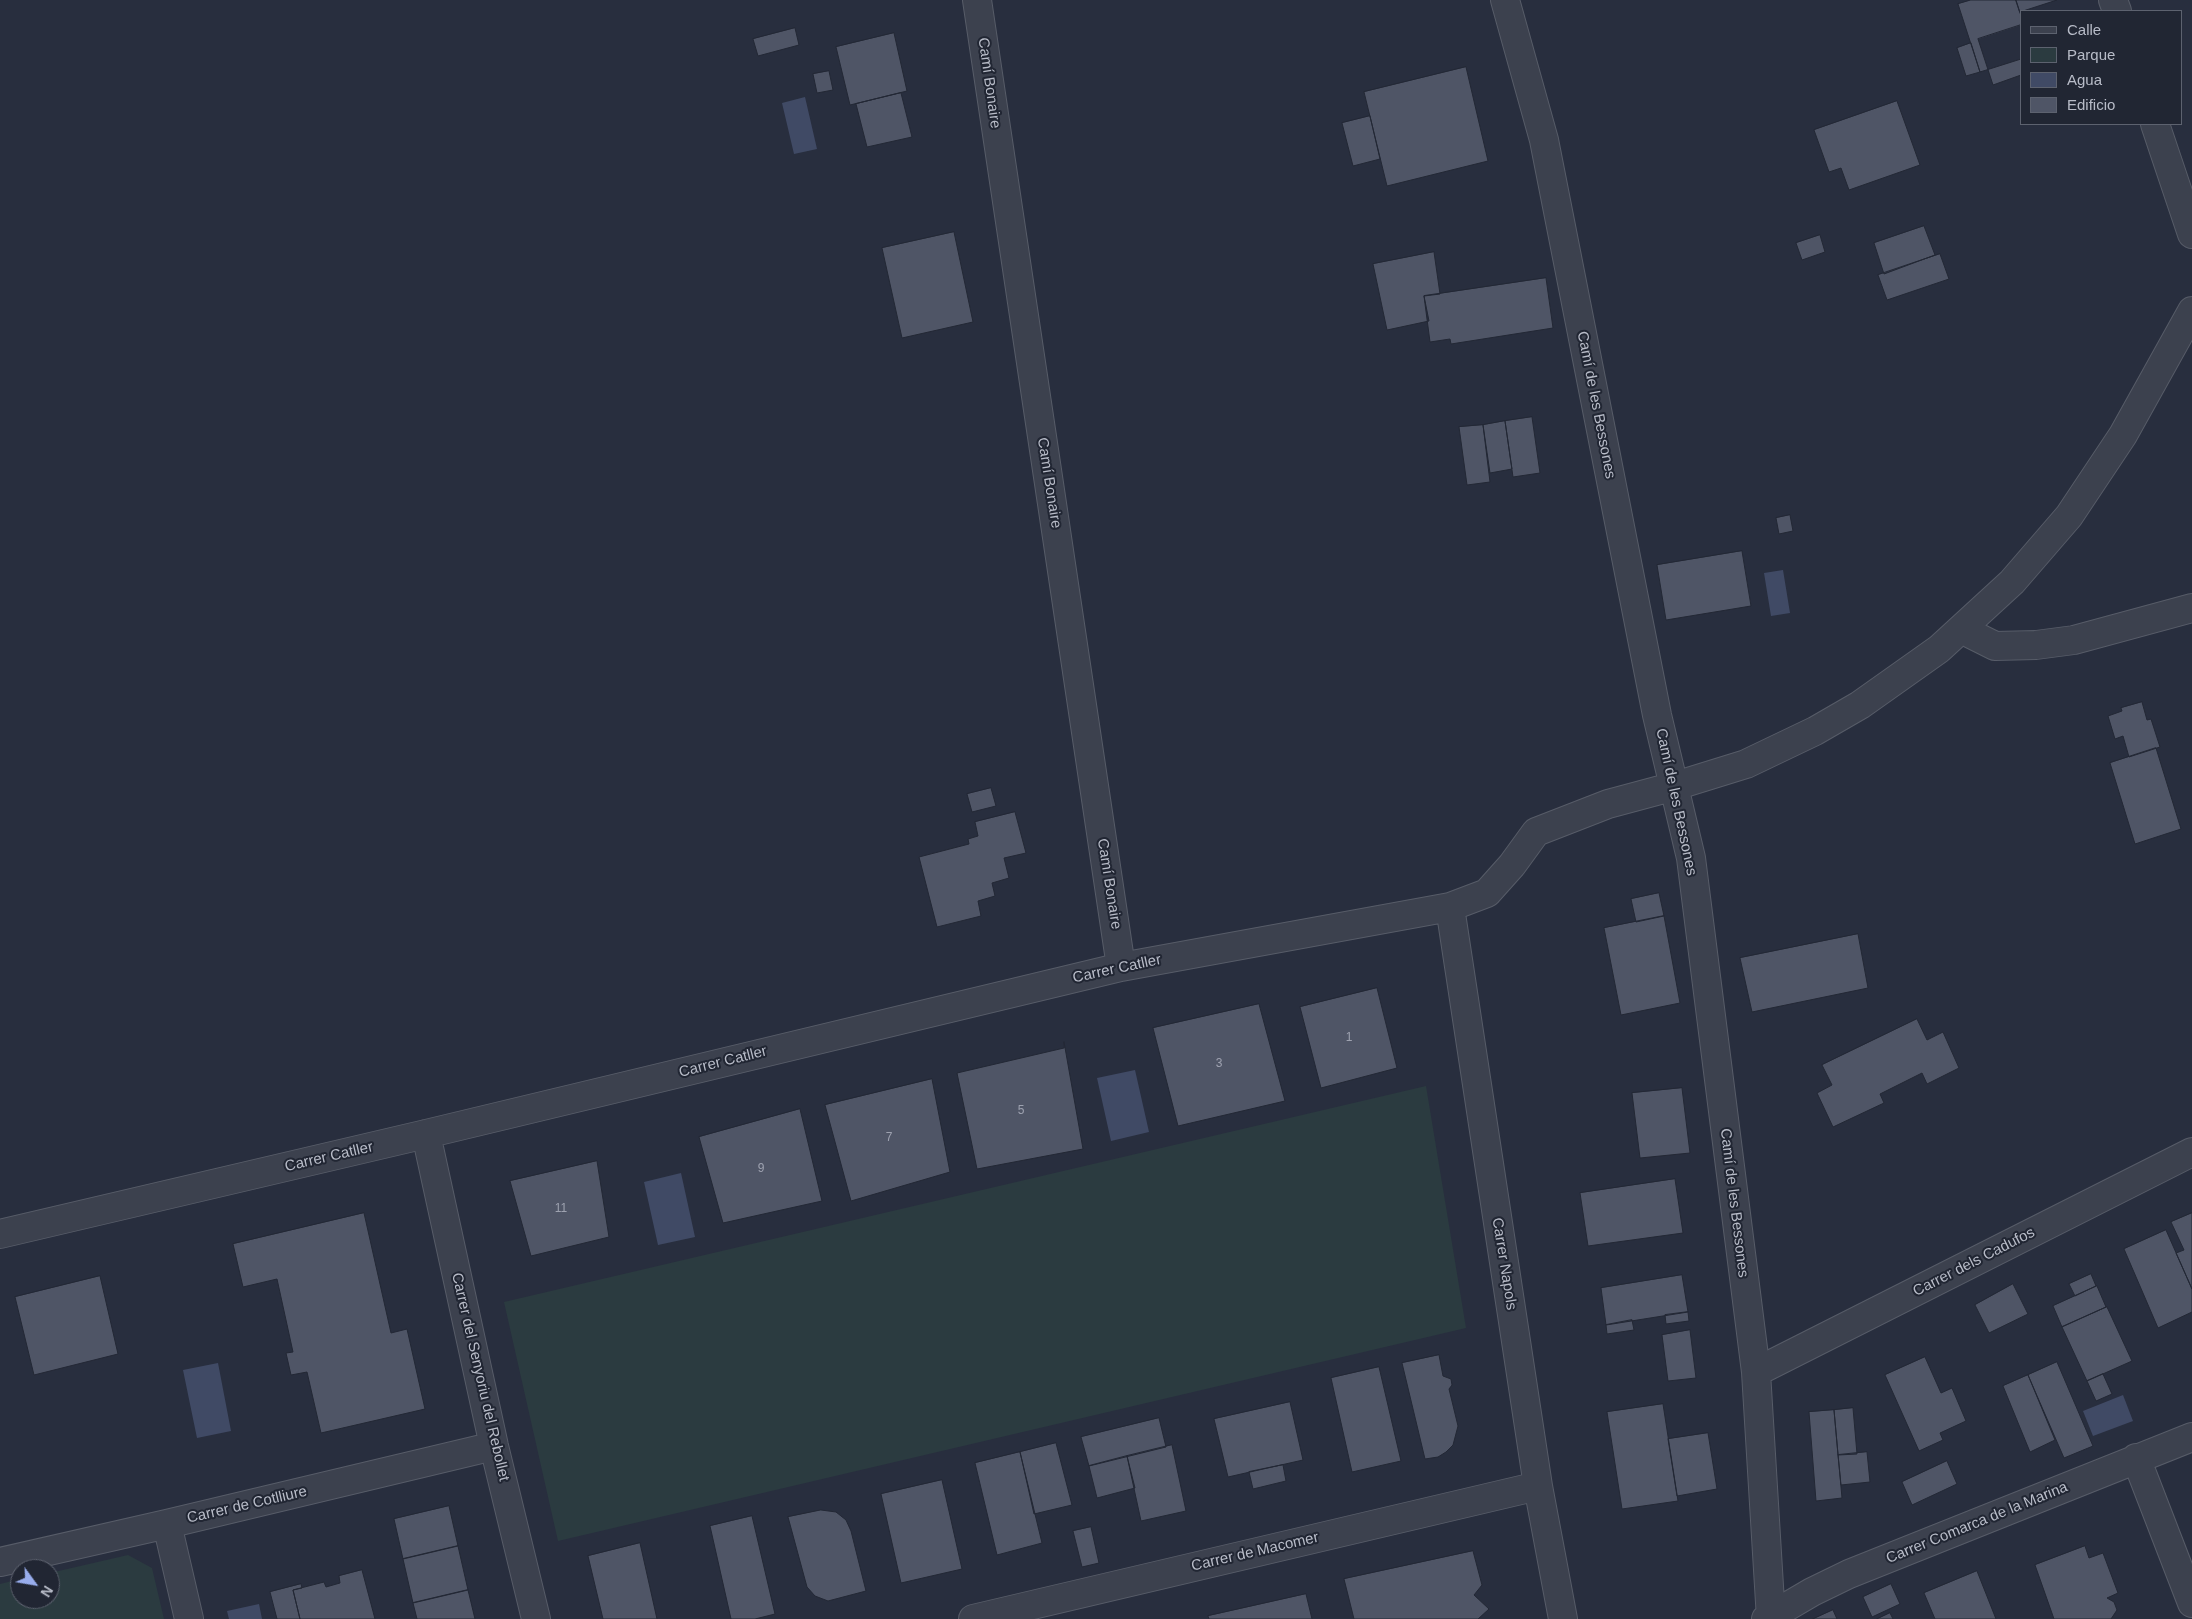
<!DOCTYPE html>
<meta charset="utf-8">
<style>
body{margin:0}
#map{position:relative;width:2192px;height:1619px;overflow:hidden;background:#282e3e;font-family:Arial,sans-serif}
canvas{display:block}
.legend{position:absolute;left:2020px;top:10px;width:162px;height:115px;box-sizing:border-box;background:#212633;border:1px solid #5d626f;margin:0;padding:6px 9px;list-style:none;font-size:15px;color:#b8bcc8}
.legend li{display:flex;align-items:center;gap:10px;height:25px}
.legend b{width:25px;border:1px solid #5d626f}
.north{position:absolute;left:10px;top:1559px;width:50px;height:50px;box-sizing:border-box;background:#212633;border:1px solid #5d626f;border-radius:50%;rotate:122deg;font-size:14px;font-weight:700;line-height:20px;text-align:center;color:#b8bcc8}
.north::after{content:'';display:block;margin:auto;width:18px;height:22px;background:#98aded;clip-path:polygon(50% 0,100% 100%,50% 72%,0 100%)}
</style>
<div id="map">
<canvas width="2192" height="1619"></canvas>
<ul class="legend">
<li><b style="height:6px;background:#3c414e"></b>Calle</li>
<li><b style="height:14px;background:#2b3b40"></b>Parque</li>
<li><b style="height:14px;background:#404a65"></b>Agua</li>
<li><b style="height:14px;background:#4f5566"></b>Edificio</li>
</ul>
<div class="north">N</div>
</div>
<script>
const ctx = document.querySelector('canvas').getContext('2d');
ctx.lineJoin = 'round';
function fill(path, color) { ctx.fillStyle = color; ctx.fill(path, 'evenodd'); }
function trace(path, color, width, dash) { ctx.strokeStyle = color; ctx.lineWidth = width; ctx.lineCap = dash ? 'butt' : 'round'; ctx.setLineDash(dash || []); ctx.stroke(path); }
function write(font, color, halo, rows, align = 'center') {
  ctx.font = font + ' Arial,sans-serif'; ctx.lineWidth = 4; ctx.setLineDash([]); ctx.textBaseline = 'middle'; ctx.strokeStyle = halo; ctx.fillStyle = color; for (const [text, x, y, turn = 0] of rows) {
    ctx.save(); ctx.translate(x, y); ctx.rotate((+turn || 0) * Math.PI / 180); ctx.textAlign = isNaN(turn) ? turn : align; if (halo) ctx.strokeText(text, 0, 0); ctx.fillText(text, 0, 0); ctx.restore();
  }
}
const green = new Path2D(`
 M 1426,1086 L 1466,1328 L 558,1541 L 504,1302 Z
 M 128,1555 L 152,1568 L 164,1619 L 0,1619 L 0,1584 L 20,1579 L 20,1599 L 50,1599 L 50,1573 Z`);
const water = new Path2D(`
 M 805,97 L 817,149 L 794,154 L 782,103 Z
 M 1783,570 L 1790,613 L 1771,616 L 1764,573 Z
 M 1135,1070 L 1149,1132 L 1111,1141 L 1097,1078 Z
 M 681,1173 L 695,1237 L 658,1245 L 644,1182 Z
 M 218,1363 L 231,1431 L 197,1438 L 183,1370 Z
 M 2123,1395 L 2133,1421 L 2093,1436 L 2083,1411 Z
 M 259,1604 L 262,1619 L 229,1619 L 227,1611 Z`);
const building = new Path2D(`
 M 1971,0 L 2016,0 L 2021,16 L 2021,59 L 1980,72 L 1958,4 Z
 M 2016,0 L 2057,0 L 2020,12 Z
 M 2021,25 L 2021,75 L 1993,85 L 1978,39 Z
 M 795,28 L 799,45 L 758,56 L 753,39 Z
 M 894,33 L 907,91 L 850,105 L 836,47 Z
 M 1971,43 L 1980,72 L 1966,76 L 1957,48 Z
 M 1466,67 L 1488,161 L 1387,186 L 1364,92 Z
 M 829,71 L 833,90 L 817,93 L 813,74 Z
 M 901,93 L 912,137 L 867,147 L 856,104 Z
 M 1897,101 L 1920,165 L 1849,190 L 1841,168 L 1829,172 L 1814,130 Z
 M 1370,116 L 1380,159 L 1353,166 L 1342,123 Z
 M 1924,226 L 1935,255 L 1884,274 L 1874,243 Z
 M 954,232 L 973,322 L 902,338 L 882,248 Z
 M 1820,235 L 1825,252 L 1802,260 L 1796,243 Z
 M 1434,252 L 1440,294 L 1424,296 L 1429,321 L 1387,330 L 1373,264 Z
 M 1940,254 L 1949,279 L 1887,300 L 1878,275 Z
 M 1546,278 L 1553,328 L 1451,344 L 1450,339 L 1430,342 L 1424,296 Z
 M 1532,417 L 1540,473 L 1513,477 L 1505,421 Z
 M 1505,421 L 1512,469 L 1490,473 L 1483,425 Z
 M 1483,425 L 1490,482 L 1467,485 L 1459,427 Z
 M 1790,515 L 1793,531 L 1779,534 L 1776,518 Z
 M 1742,551 L 1751,606 L 1666,620 L 1657,565 Z
 M 2142,702 L 2147,720 L 2151,719 L 2160,747 L 2129,757 L 2123,736 L 2115,739 L 2108,716 L 2122,711 L 2121,708 Z
 M 2156,748 L 2181,829 L 2135,844 L 2110,763 Z
 M 991,788 L 996,806 L 972,812 L 967,794 Z
 M 1015,812 L 1026,853 L 1004,858 L 1009,878 L 992,883 L 995,896 L 978,901 L 981,916 L 937,927 L 919,857 L 969,844 L 968,839 L 978,836 L 975,822 Z
 M 1659,893 L 1664,916 L 1636,922 L 1631,899 Z
 M 1664,916 L 1680,1003 L 1621,1015 L 1604,928 Z
 M 1858,934 L 1868,988 L 1752,1012 L 1740,958 Z
 M 1377,988 L 1397,1068 L 1321,1088 L 1300,1007 Z
 M 1259,1004 L 1285,1101 L 1178,1126 L 1153,1028 Z
 M 1917,1019 L 1927,1040 L 1943,1032 L 1959,1068 L 1927,1084 L 1922,1073 L 1880,1094 L 1884,1103 L 1833,1127 L 1817,1093 L 1832,1085 L 1822,1065 Z
 M 1064,1042 L 1083,1149 L 977,1169 L 957,1073 L 1064,1048 Z
 M 932,1079 L 950,1172 L 851,1201 L 825,1105 Z
 M 1682,1088 L 1690,1153 L 1640,1158 L 1632,1093 Z
 M 800,1109 L 822,1201 L 723,1223 L 699,1137 Z
 M 597,1161 L 609,1237 L 531,1256 L 510,1181 Z
 M 1675,1179 L 1683,1233 L 1588,1246 L 1580,1193 Z
 M 364,1213 L 391,1333 L 407,1329 L 425,1409 L 321,1433 L 307,1372 L 291,1375 L 286,1353 L 293,1352 L 277,1279 L 243,1287 L 233,1244 Z
 M 2192,1213 L 2192,1289 L 2176,1253 L 2184,1250 L 2171,1222 Z
 M 2166,1230 L 2192,1289 L 2192,1312 L 2158,1328 L 2124,1249 Z
 M 2091,1274 L 2096,1286 L 2075,1296 L 2069,1284 Z
 M 1682,1275 L 1688,1312 L 1606,1325 L 1601,1288 Z
 M 100,1276 L 118,1354 L 34,1375 L 15,1297 Z
 M 2013,1284 L 2028,1314 L 1989,1333 L 1975,1305 Z
 M 2097,1286 L 2106,1307 L 2062,1327 L 2053,1306 Z
 M 2107,1307 L 2132,1361 L 2087,1381 L 2062,1327 Z
 M 1688,1312 L 1689,1321 L 1666,1324 L 1665,1315 Z
 M 1632,1320 L 1634,1330 L 1607,1334 L 1606,1325 Z
 M 1690,1330 L 1696,1378 L 1668,1381 L 1662,1335 Z
 M 1439,1355 L 1443,1376 L 1451,1379 L 1452,1385 L 1449,1389 L 1458,1426 L 1453,1445 L 1446,1452 L 1438,1457 L 1425,1459 L 1402,1363 Z
 M 1925,1357 L 1941,1393 L 1952,1388 L 1966,1421 L 1940,1433 L 1943,1440 L 1919,1451 L 1885,1375 Z
 M 2057,1362 L 2093,1446 L 2064,1458 L 2028,1375 Z
 M 1379,1367 L 1401,1461 L 1352,1472 L 1331,1378 Z
 M 2103,1374 L 2112,1394 L 2096,1401 L 2087,1381 Z
 M 2028,1375 L 2055,1440 L 2030,1452 L 2003,1386 Z
 M 1290,1402 L 1303,1460 L 1228,1477 L 1214,1419 Z
 M 1663,1404 L 1678,1501 L 1622,1509 L 1607,1412 Z
 M 1853,1408 L 1857,1454 L 1838,1455 L 1834,1410 Z
 M 1834,1410 L 1842,1498 L 1816,1501 L 1809,1412 Z
 M 1159,1418 L 1166,1447 L 1089,1466 L 1081,1437 Z
 M 1708,1433 L 1717,1489 L 1677,1496 L 1668,1439 Z
 M 1056,1443 L 1072,1505 L 1034,1514 L 1020,1452 Z
 M 1172,1445 L 1186,1511 L 1141,1521 L 1127,1456 Z
 M 1020,1452 L 1042,1543 L 997,1555 L 975,1463 Z
 M 1867,1452 L 1870,1482 L 1841,1485 L 1838,1455 Z
 M 1127,1456 L 1135,1488 L 1097,1498 L 1089,1466 Z
 M 1947,1461 L 1957,1484 L 1912,1505 L 1902,1482 Z
 M 1283,1465 L 1286,1481 L 1253,1489 L 1249,1472 Z
 M 942,1480 L 962,1569 L 901,1583 L 881,1494 Z
 M 449,1506 L 458,1546 L 403,1559 L 394,1519 Z
 M 821,1510 L 836,1512 L 846,1520 L 851,1531 L 866,1591 L 828,1601 L 815,1596 L 807,1587 L 788,1517 Z
 M 752,1516 L 775,1614 L 755,1619 L 731,1619 L 710,1526 Z
 M 1091,1527 L 1099,1563 L 1082,1567 L 1073,1531 Z
 M 640,1543 L 657,1619 L 603,1619 L 588,1556 Z
 M 458,1546 L 468,1590 L 413,1603 L 403,1559 Z
 M 2085,1546 L 2089,1558 L 2103,1553 L 2118,1593 L 2107,1598 L 2114,1602 L 2117,1610 L 2111,1619 L 2054,1619 L 2035,1565 Z
 M 1473,1551 L 1482,1585 L 1474,1595 L 1489,1609 L 1478,1619 L 1354,1619 L 1344,1579 Z
 M 362,1570 L 375,1619 L 300,1619 L 293,1590 L 324,1582 L 326,1587 L 340,1583 L 339,1576 Z
 M 1977,1571 L 1996,1619 L 1935,1619 L 1924,1593 Z
 M 301,1584 L 302,1588 L 293,1590 L 300,1619 L 277,1619 L 270,1592 Z
 M 1891,1584 L 1900,1604 L 1872,1617 L 1863,1597 Z
 M 468,1590 L 475,1619 L 417,1619 L 413,1603 Z
 M 1306,1594 L 1312,1619 L 1209,1619 L 1208,1616 Z
 M 1833,1610 L 1837,1619 L 1813,1619 Z
 M 1890,1613 L 1893,1619 L 1877,1619 Z`);
const minor = new Path2D(`
 M 977,0 L 1121,967
 M 1505,0 L 1544,140 L 1657,715 L 1691,858 L 1756,1372 L 1771,1619
 M 2113,0 L 2117,11
 M 2155,124 L 2192,234
 M 1964,626 L 1971,634 L 1995,646 L 2036,645 L 2074,640 L 2192,608
 M 1450,907 L 1538,1486 L 1563,1619
 M 426,1134 L 494,1446 L 536,1619
 M 0,1234 L 426,1134 L 1121,967 L 1450,907 L 1487,893 L 1512,865 L 1536,832 L 1608,804 L 1675,786 L 1746,764 L 1815,731 L 1860,705 L 1939,649 L 2012,582 L 2069,516 L 2123,435 L 2192,311
 M 1756,1372 L 2192,1152
 M 2136,1458 L 2192,1603
 M 167,1524 L 189,1619
 M 0,1562 L 167,1524 L 494,1446
 M 973,1619 L 1538,1486
 M 1766,1619 L 1812,1592 L 1849,1574 L 2192,1437`);
const numberNames = [
 ["1",1349,1038],
 ["3",1219,1064],
 ["5",1021,1111],
 ["7",889,1138],
 ["9",761,1169],
 ["11",561,1209]
];
const streetNames = [
 ["Camí Bonaire",989,83,82],
 ["Camí de les Bessones",1596,405,79],
 ["Camí Bonaire",1049,483,81],
 ["Camí de les Bessones",1676,802,78],
 ["Camí Bonaire",1109,884,81],
 ["Carrer Catller",1117,969,-12],
 ["Carrer Catller",723,1062,-14],
 ["Carrer Catller",329,1157,-13],
 ["Camí de les Bessones",1734,1203,83],
 ["Carrer dels Cadufos",1974,1262,-27],
 ["Carrer Napols",1504,1264,81],
 ["Carrer del Senyoriu del Rebollet",480,1377,77],
 ["Carrer de Cotlliure",247,1505,-13],
 ["Carrer Comarca de la Marina",1977,1523,-22],
 ["Carrer de Macomer",1255,1552,-13]
];
fill(green, '#2b3b40');
fill(water, '#404a65');
fill(building, '#4f5566');
trace(building, '#232835', 1);
trace(minor, '#575c68', 30);
trace(minor, '#3c414e', 28);
write('12px', '#9ea2b0', null, numberNames);
write('15px', '#b8bcc8', '#212633', streetNames);
</script>
